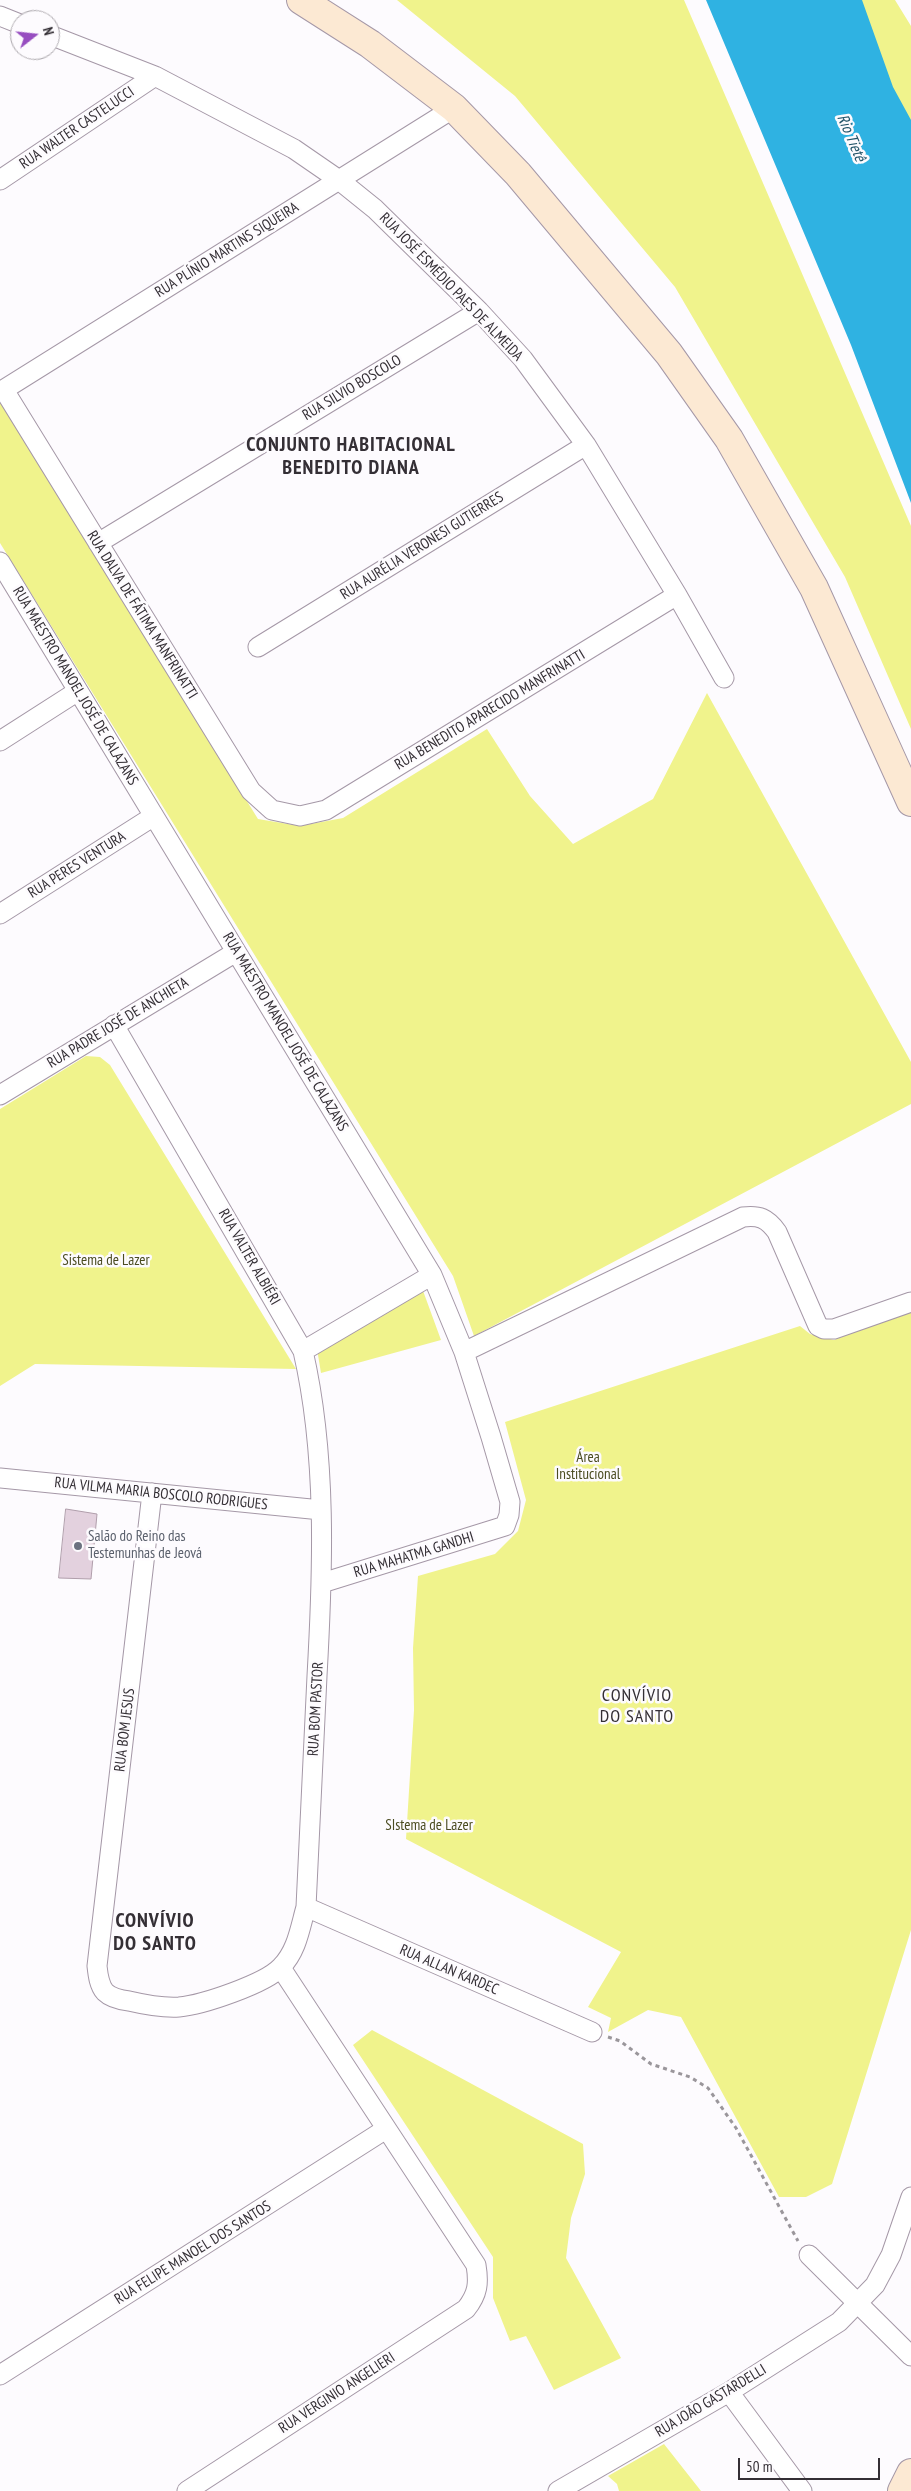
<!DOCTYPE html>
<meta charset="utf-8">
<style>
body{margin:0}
#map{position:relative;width:911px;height:2491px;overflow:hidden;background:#fdfbfe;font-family:"PT Sans Narrow",sans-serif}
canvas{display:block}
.north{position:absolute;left:10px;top:10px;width:50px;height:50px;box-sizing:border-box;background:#fdfbfe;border:1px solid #ada9ae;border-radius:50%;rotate:74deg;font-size:14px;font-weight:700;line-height:20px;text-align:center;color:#342f35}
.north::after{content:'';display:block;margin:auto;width:18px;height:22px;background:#974ec0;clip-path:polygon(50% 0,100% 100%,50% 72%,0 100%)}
.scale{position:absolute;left:738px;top:2458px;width:142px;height:22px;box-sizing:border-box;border:2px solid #342f35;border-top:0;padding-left:6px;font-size:15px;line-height:18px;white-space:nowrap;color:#342f35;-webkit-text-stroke:4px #fdfbfe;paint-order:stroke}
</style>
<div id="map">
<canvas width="911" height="2491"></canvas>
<div class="north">N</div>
<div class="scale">50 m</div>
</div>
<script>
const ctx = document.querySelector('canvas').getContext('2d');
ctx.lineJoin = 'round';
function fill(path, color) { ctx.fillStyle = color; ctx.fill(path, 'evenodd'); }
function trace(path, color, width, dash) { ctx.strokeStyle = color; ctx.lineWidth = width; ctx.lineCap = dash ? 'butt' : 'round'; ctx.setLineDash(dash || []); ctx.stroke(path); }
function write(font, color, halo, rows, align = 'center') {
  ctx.font = font + ' "PT Sans Narrow",sans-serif'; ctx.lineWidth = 5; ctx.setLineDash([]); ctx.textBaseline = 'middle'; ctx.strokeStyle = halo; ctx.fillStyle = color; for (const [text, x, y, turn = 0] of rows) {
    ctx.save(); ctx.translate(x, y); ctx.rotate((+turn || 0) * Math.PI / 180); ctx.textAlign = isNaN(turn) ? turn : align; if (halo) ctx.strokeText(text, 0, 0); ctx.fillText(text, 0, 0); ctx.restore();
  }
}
const green = new Path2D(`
 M 397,0 L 684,0 L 911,526 L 911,729 L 845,577 L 675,287 L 515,96 Z
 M 798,0 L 895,0 L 911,26 L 911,146 Z
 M 0,402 L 258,819 L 300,826 L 343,818 L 487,729 L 530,796 L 573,844 L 653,799 L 707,693 L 911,1062 L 911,1104 L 474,1336 L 453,1276 L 0,543 Z
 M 86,1056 L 100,1057 L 110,1065 L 296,1369 L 35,1364 L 0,1386 L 0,1109 Z
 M 422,1288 L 441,1340 L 321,1373 L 317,1349 Z
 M 911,1310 L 911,1930 L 832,2184 L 806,2197 L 779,2197 L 681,2017 L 648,2010 L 608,2032 L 611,2018 L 588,2007 L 621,1952 L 406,1839 L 414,1710 L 413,1648 L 418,1576 L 495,1554 L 518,1531 L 526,1500 L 505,1422 L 800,1326 L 810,1334 L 834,1340 Z
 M 372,2030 L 583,2144 L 585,2174 L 571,2218 L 566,2258 L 621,2358 L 554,2390 L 526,2336 L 510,2341 L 493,2298 L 493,2257 L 353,2045 Z
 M 664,2444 L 701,2491 L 619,2491 L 617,2484 L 608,2476 Z`);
const water = new Path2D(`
 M 706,0 L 862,0 L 893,87 L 911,120 L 911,503 L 851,345 Z`);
const building = new Path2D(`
 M 66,1509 L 97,1514 L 91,1579 L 59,1578 Z`);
const path = new Path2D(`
 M 608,2037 L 620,2041 L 651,2064 L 690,2077 L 708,2088 L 736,2128 L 798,2241`);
const street = new Path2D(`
 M 0,16 L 20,24
 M 50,35 L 155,76 L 294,149 L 339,180 L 375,209 L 479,311 L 523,359 L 586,445 L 677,595 L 724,678
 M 0,180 L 155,76
 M 4,390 L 251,791 L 272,810 L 300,816 L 326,810 L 677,595
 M 0,392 L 454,108
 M 98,543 L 479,311
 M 0,562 L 432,1275 L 464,1352 L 491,1437 L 510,1502 L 509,1515 L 505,1526 L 322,1583
 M 258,647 L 586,445
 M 0,741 L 78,691
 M 0,914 L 154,816
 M 114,1025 L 303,1351 C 327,1455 323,1570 317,1676 C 314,1753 310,1830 306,1907 C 300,1928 297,1951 281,1967 C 265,1984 202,2005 179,2007 C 162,2008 146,2005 129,2001 C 121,2000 111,1998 105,1992 C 99,1985 98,1975 97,1966 L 152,1493
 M 0,1095 L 236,952
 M 303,1351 L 432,1275
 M 464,1352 L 743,1217 C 759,1215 767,1218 777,1232 L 818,1326 L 824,1329 L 834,1329 L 911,1302
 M 0,1478 L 321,1510
 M 306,1907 L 592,2032
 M 809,2255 L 911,2356
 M 0,2375 L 386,2129
 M 729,2392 L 802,2491
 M 187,2491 L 466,2309 C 478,2294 479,2283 476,2265 L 281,1968
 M 558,2491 L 729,2392 L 839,2322 L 875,2285 L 891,2255 L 911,2197`);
const secondary = new Path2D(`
 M 301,0 L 370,44 L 454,108 L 518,174 L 669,354 L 729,439 L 814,588 L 911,802
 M 902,2491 L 911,2473`);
const markers = [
 [78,1546,5,"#6b7280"]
];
const streetNames = [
 ["RUA WALTER CASTELUCCI",77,128,-34],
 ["RUA PLÍNIO MARTINS SIQUEIRA",227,250,-32],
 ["RUA JOSÉ ESMÉDIO PAES DE ALMEIDA",451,287,46],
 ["RUA SILVIO BOSCOLO",352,388,-31],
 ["RUA AURÉLIA VERONESI GUTIERRES",422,546,-32],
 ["RUA DALVA DE FÁTIMA MANFRINATTI",142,615,58],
 ["RUA MAESTRO MANOEL JOSÉ DE CALAZANS",75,686,59],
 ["RUA BENEDITO APARECIDO MANFRINATTI",490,710,-31],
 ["RUA PERES VENTURA",77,865,-32],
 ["RUA PADRE JOSÉ DE ANCHIETA",118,1023,-31],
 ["RUA MAESTRO MANOEL JOSÉ DE CALAZANS",285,1032,59],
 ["RUA VALTER ALBIÉRI",249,1257,60],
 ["RUA VILMA MARIA BOSCOLO RODRIGUES",161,1494,6],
 ["RUA MAHATMA GANDHI",414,1555,-17],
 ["RUA BOM PASTOR",316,1709,-87],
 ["RUA BOM JESUS",125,1730,-83],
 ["RUA ALLAN KARDEC",449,1970,23],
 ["RUA FELIPE MANOEL DOS SANTOS",193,2253,-32],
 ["RUA VERGINIO ANGELIERI",337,2393,-33],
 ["RUA JOÃO GASTARDELLI",711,2401,-31]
];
const parkNames = [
 ["Sistema de Lazer",106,1261],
 ["Área",588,1458],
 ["Institucional",588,1475],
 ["SIstema de Lazer",429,1826]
];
const worshipNames = [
 ["Salão do Reino das",88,1537],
 ["Testemunhas de Jeová",88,1554]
];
const waterNames = [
 ["Rio Tietê",851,138,67]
];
const quarterNames = [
 ["CONVÍVIO",637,1696],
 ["DO SANTO",637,1717]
];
const districtNames = [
 ["CONJUNTO HABITACIONAL",351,445],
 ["BENEDITO DIANA",351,468],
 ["CONVÍVIO",155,1921],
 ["DO SANTO",155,1944]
];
fill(green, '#f0f38c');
fill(water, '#2fb2e2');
fill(building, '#e3d1de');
trace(building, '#b09eab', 1);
trace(street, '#a598a7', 21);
trace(secondary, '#a598a7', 30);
trace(path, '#9a969b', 3, [4, 4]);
trace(street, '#fff', 19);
trace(secondary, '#fce9d3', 28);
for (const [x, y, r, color] of markers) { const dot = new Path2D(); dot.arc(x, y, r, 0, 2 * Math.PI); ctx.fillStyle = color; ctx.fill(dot); trace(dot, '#fdfbfe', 2); }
write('15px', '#342f35', '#fdfbfe', streetNames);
write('15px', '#4b4c21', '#fdfbfe', parkNames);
write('15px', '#5b616d', '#fdfbfe', worshipNames, 'left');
write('italic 16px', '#215368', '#fdfbfe', waterNames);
ctx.letterSpacing = '1px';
write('18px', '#342f35', '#fdfbfe', quarterNames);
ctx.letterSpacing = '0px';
ctx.letterSpacing = '1px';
write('bold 20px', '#342f35', '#fdfbfe', districtNames);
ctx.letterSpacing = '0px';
</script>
